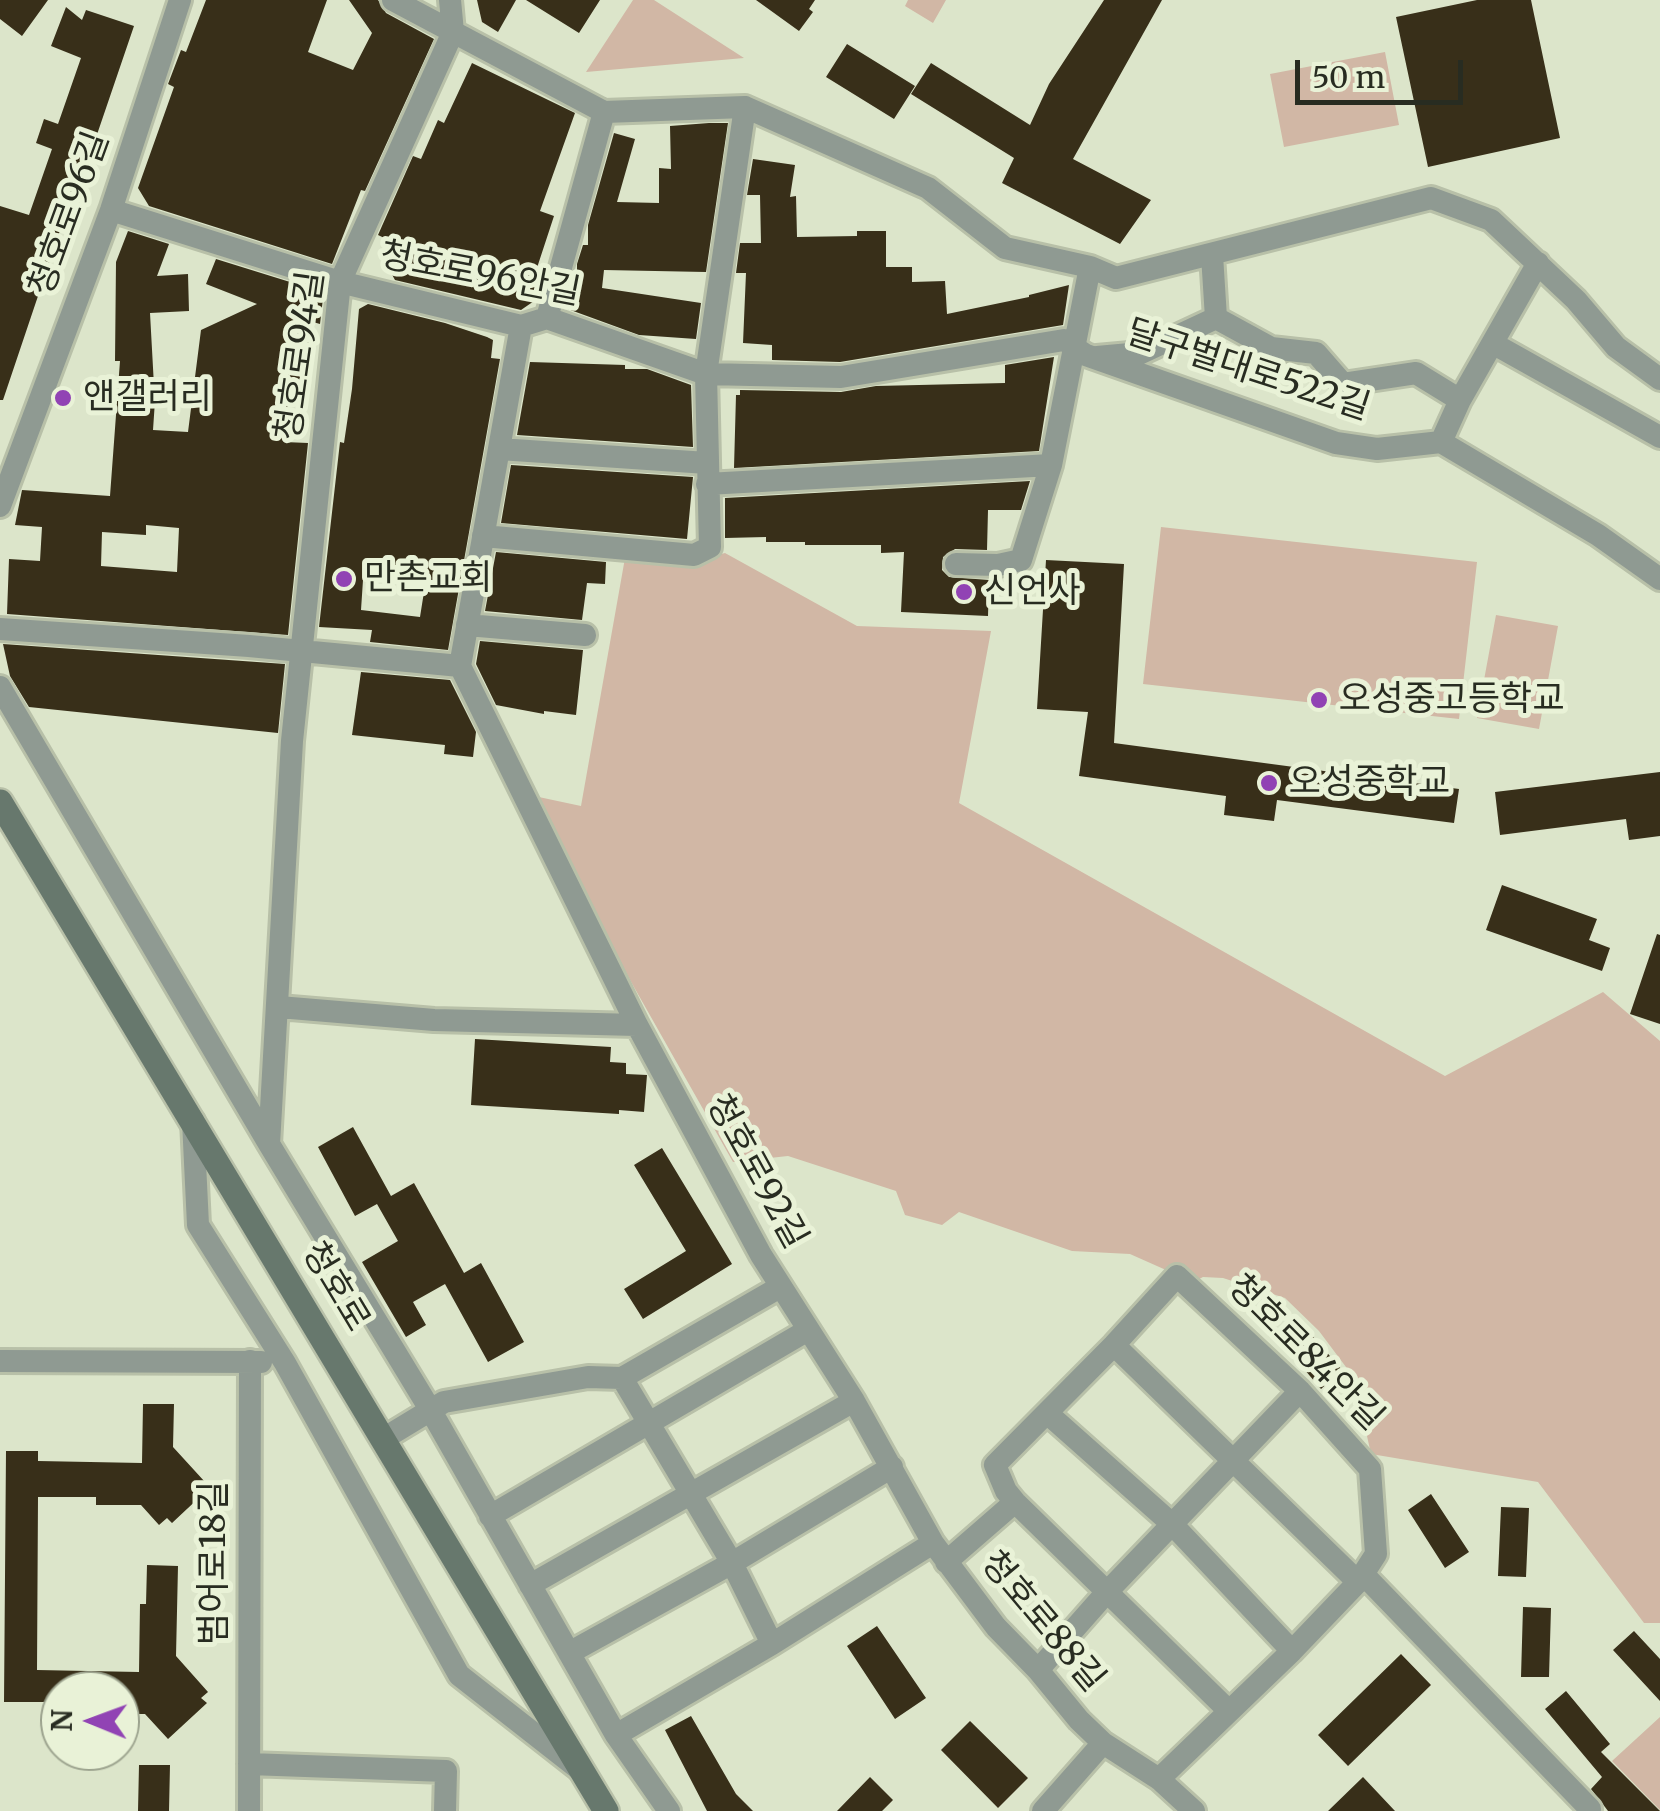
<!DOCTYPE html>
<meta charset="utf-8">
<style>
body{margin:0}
#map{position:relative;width:1660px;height:1811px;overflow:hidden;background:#dce5ca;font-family:Merriweather,serif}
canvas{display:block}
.north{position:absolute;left:40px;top:1671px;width:100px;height:100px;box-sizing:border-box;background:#e9f2d7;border:2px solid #9ca38e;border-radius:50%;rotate:271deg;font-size:28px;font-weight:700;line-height:40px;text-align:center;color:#282c21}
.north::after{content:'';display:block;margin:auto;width:35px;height:45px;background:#9143b4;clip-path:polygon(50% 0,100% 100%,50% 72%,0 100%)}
.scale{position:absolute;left:1295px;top:60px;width:168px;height:45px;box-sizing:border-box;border:5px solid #282c21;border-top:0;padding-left:12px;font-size:30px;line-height:35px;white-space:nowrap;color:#282c21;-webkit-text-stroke:8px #e9f2d7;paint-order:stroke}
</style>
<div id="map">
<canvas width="1660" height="1811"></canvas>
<div class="north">N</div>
<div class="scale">50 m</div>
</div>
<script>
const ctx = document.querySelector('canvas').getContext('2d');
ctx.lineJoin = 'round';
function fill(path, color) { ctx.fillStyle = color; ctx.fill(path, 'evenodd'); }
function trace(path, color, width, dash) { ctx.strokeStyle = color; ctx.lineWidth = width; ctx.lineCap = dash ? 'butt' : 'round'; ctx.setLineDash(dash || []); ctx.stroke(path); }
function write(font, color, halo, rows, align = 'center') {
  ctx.font = font + ' Merriweather,"Noto Sans KR",serif'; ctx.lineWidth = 10; ctx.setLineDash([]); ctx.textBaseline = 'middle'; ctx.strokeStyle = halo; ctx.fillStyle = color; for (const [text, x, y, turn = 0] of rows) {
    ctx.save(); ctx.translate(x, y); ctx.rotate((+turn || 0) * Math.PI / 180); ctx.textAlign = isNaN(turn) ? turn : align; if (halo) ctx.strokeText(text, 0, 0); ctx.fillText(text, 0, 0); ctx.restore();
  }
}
const green = new Path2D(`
 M 633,0 L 654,0 L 744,58 L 586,72 Z
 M 908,0 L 946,0 L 933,23 L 905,6 Z
 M 1385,52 L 1399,125 L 1284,147 L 1270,74 Z
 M 1161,527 L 1477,562 L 1459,719 L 1143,684 Z
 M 725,553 L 857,626 L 991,631 L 959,803 L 1445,1076 L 1603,992 L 1660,1041 L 1660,1623 L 1644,1623 L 1538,1482 L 1371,1454 L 1365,1427 L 1367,1395 L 1319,1331 L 1285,1298 L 1223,1278 L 1203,1277 L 1193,1282 L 1130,1254 L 1072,1251 L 959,1212 L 942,1225 L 905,1215 L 896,1191 L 788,1156 L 733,1162 L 630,980 L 534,796 L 581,806 L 625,558 L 688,563 Z
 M 1496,615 L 1558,626 L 1539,729 L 1477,718 Z
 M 1660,1717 L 1660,1810 L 1612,1761 Z`);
const building = new Path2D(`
 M 0,0 L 48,0 L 22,36 L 0,19 Z
 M 206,0 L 327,0 L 308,52 L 353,70 L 372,33 L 349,0 L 378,0 L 386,13 L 434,39 L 365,191 L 361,190 L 332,264 L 149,206 L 138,188 L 174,87 L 168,84 L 181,50 L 186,52 Z
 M 477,0 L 516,0 L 498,32 L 482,22 Z
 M 526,0 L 600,0 L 579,33 Z
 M 756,0 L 815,0 L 809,9 L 813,12 L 799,31 Z
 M 1104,0 L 1162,0 L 1073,159 L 1151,200 L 1120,244 L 1002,183 L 1014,158 L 911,94 L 931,63 L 1030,125 L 1049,84 Z
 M 1477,0 L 1531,0 L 1560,138 L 1428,167 L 1396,17 Z
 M 66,7 L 82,20 L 86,10 L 134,26 L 75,199 L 71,198 L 3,400 L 0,400 L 0,206 L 29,215 L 52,149 L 36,143 L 44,119 L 58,124 L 81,58 L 51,46 Z
 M 847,44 L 915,86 L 894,119 L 826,77 Z
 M 472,63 L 575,113 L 540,211 L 554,216 L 532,283 L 540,285 L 537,299 L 521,310 L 395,280 L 389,269 L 397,244 L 378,235 L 413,156 L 421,159 L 438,120 L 444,123 Z
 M 709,123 L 728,123 L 706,272 L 604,270 L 602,288 L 701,303 L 696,339 L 639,335 L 565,308 L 570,290 L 577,292 L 577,264 L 583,245 L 588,245 L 588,225 L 614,133 L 635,139 L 617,202 L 659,203 L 659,168 L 671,169 L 670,126 Z
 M 753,159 L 795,165 L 790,197 L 796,196 L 797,237 L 857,236 L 857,231 L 886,231 L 886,267 L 912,267 L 912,282 L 945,281 L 947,314 L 1029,297 L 1029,295 L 1069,285 L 1063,325 L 840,362 L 772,360 L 772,345 L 743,343 L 746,273 L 736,273 L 740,243 L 761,243 L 760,195 L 747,195 Z
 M 128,231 L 169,244 L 157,276 L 188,274 L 189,311 L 150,313 L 154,386 L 156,386 L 153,430 L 188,432 L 201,330 L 257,304 L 206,284 L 216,259 L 319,291 L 323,298 L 320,324 L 313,322 L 308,393 L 289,392 L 284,442 L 308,443 L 288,635 L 7,614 L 9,559 L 40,561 L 42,527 L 15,525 L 22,490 L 110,496 L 120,361 L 115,361 L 116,262 ZM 146,525 L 179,528 L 177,572 L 101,566 L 102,532 L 146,535 Z
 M 368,304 L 445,323 L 487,337 L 493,340 L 491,358 L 500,359 L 448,650 L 370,642 L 372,630 L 319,627 L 340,442 L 344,443 L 352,389 L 359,309 ZM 364,565 L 427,573 L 420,617 L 361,610 Z
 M 1054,357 L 1039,451 L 734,468 L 736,395 L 740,395 L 740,390 L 841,392 L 876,386 L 1005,383 L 1005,365 Z
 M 530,362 L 625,365 L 625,369 L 647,369 L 691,385 L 693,447 L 517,435 Z
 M 511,465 L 693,477 L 687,539 L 501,523 Z
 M 1030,481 L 1021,510 L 988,510 L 987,550 L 955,549 L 943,557 L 942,570 L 949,577 L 989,580 L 988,616 L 901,612 L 904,552 L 881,553 L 881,545 L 805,545 L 805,542 L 766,542 L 766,537 L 725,538 L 725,498 Z
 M 496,552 L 606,562 L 605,584 L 587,583 L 582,620 L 485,611 Z
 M 1046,560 L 1124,564 L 1114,743 L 1459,789 L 1454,823 L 1277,800 L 1274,821 L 1224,815 L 1226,796 L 1079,776 L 1088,712 L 1037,709 Z
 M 480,641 L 583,650 L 576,715 L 544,711 L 544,714 L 496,705 L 476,664 Z
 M 3,644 L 285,664 L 278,733 L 29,707 L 10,676 Z
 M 361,672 L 450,680 L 476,732 L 473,757 L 444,754 L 445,745 L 352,735 Z
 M 1660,772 L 1660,836 L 1629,840 L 1626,819 L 1500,835 L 1495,792 Z
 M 1502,885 L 1597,919 L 1589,940 L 1610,948 L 1602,971 L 1486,930 Z
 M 1657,934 L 1660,935 L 1660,1024 L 1630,1014 Z
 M 475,1039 L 611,1047 L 610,1062 L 626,1063 L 626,1074 L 647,1075 L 644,1112 L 619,1110 L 619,1114 L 471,1105 Z
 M 353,1127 L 391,1196 L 414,1183 L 464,1273 L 481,1263 L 524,1342 L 488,1362 L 445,1284 L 413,1302 L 426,1325 L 406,1337 L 362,1262 L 398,1241 L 377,1204 L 355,1216 L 318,1147 Z
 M 662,1148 L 732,1264 L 643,1319 L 624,1289 L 686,1251 L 634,1165 Z
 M 1297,1318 L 1342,1370 L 1321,1389 L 1276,1336 Z
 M 143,1404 L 174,1404 L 173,1447 L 205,1482 L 198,1489 L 203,1494 L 172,1523 L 167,1518 L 159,1525 L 141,1505 L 96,1505 L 96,1497 L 38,1497 L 37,1670 L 139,1672 L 140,1604 L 146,1604 L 147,1565 L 178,1566 L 176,1656 L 208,1692 L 201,1698 L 207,1703 L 168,1739 L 145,1714 L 120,1714 L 120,1691 L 60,1691 L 60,1702 L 4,1702 L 6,1451 L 38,1451 L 38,1461 L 142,1463 Z
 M 1431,1494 L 1469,1552 L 1445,1568 L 1408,1510 Z
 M 1501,1507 L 1529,1508 L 1526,1577 L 1498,1576 Z
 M 1523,1607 L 1551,1608 L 1549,1677 L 1521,1677 Z
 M 877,1626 L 926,1698 L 895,1719 L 847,1646 Z
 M 1634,1631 L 1660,1659 L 1660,1701 L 1613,1650 Z
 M 1401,1654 L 1431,1685 L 1348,1766 L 1318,1735 Z
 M 1566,1691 L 1610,1744 L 1601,1752 L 1660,1811 L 1608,1811 L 1605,1807 L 1591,1789 L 1602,1777 L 1545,1709 Z
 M 691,1716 L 736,1794 L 753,1811 L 707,1811 L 665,1730 Z
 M 970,1721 L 1028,1778 L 998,1808 L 941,1750 Z
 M 139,1765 L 170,1765 L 169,1811 L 138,1811 Z
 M 870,1777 L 893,1800 L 882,1811 L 837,1811 Z
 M 1363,1777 L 1395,1811 L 1328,1811 Z`);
const street = new Path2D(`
 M 393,0 L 604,112 L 745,107 L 928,188 L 1005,248 L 1090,267 L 1051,465 L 1021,560 L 998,565 L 956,564
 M 111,210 L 340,282 L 521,326 L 547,318 L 706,374 L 841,377 L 1064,340 L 1086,355 L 1336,443 L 1377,449 L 1441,442 L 1598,535 L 1660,579
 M 1212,255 L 1216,318
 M 1090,267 L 1116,278 L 1431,198 L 1491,220 L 1576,300 L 1616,347 L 1660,379
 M 547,318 L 604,112
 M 521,326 L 460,666 L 637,1025 L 761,1255 L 854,1401 L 933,1543 L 996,1627 L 1038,1670 L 1079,1720 L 1103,1743 L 1159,1779 L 1194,1811
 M 1494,344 L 1660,437
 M 1097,357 L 1141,353 L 1216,318 L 1271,348 L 1316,353 L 1343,384 L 1416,373 L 1460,400
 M 1441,442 L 1460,400 L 1538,263
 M 499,449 L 707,463
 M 707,484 L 1051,465
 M 0,506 L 111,210 L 180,0
 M 483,536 L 694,555 L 710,547 L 706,374 L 745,107
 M 467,625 L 585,635
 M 0,629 L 249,646 L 460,666
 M 0,687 L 269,1144 L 431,1411 L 616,1735 L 669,1811
 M 279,1007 L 434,1020 L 637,1025
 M 193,1121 L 198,1225 L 285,1363 L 459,1675 L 579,1769
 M 269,1144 L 292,741 L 340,282 L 453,32 L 450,0
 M 1114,1345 L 1358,1582
 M 0,1361 L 261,1362
 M 622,1378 L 732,1563 L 772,1644
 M 1047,1413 L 1172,1524 L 1292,1651
 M 383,1439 L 444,1402 L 588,1377 L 622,1378 L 780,1287
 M 490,1516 L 808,1330
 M 946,1562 L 1015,1502
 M 1363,1574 L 1590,1809
 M 530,1585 L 854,1401
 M 569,1653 L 732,1563 L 892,1467
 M 1038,1670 L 1106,1593 L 1300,1391
 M 616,1735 L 772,1644 L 933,1543
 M 249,1764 L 446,1771 L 445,1811
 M 1159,1779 L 1292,1651 L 1358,1582 L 1376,1554 L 1370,1469 L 1300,1391 L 1177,1276 L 1114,1345 L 995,1465 L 1006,1491 L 1015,1502 L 1229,1711
 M 249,1811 L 250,1361
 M 1043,1811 L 1103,1743`);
const secondary = new Path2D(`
 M 0,802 L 606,1811`);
const markers = [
 [63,398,10,"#9143b4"],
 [344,579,10,"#9143b4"],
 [964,592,10,"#9143b4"],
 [1319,700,10,"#9143b4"],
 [1269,783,10,"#9143b4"]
];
const streetNames = [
 ["청호로96길",70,214,-70],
 ["청호로96안길",480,275,11],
 ["청호로94길",301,356,-82],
 ["달구벌대로522길",1248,371,18],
 ["청호로92길",756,1172,61],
 ["청호로",335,1287,59],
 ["청호로84안길",1305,1353,45],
 ["범어로18길",215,1563,-90],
 ["청호로88길",1042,1622,50]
];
const poiNames = [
 ["앤갤러리",83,398],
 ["만촌교회",364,579],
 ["신언사",984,592],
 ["오성중고등학교",1339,700],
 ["오성중학교",1289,783]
];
fill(green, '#d1b7a5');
fill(building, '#382f19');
trace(street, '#b8c0a8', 28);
trace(secondary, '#b8c0a8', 30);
trace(street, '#8f9a92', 22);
trace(secondary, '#67786d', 25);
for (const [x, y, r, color] of markers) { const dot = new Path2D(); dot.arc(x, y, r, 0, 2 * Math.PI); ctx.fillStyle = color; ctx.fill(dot); trace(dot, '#e9f2d7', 4); }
write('35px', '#282c21', '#e9f2d7', streetNames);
write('35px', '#282c21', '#e9f2d7', poiNames, 'left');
</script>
